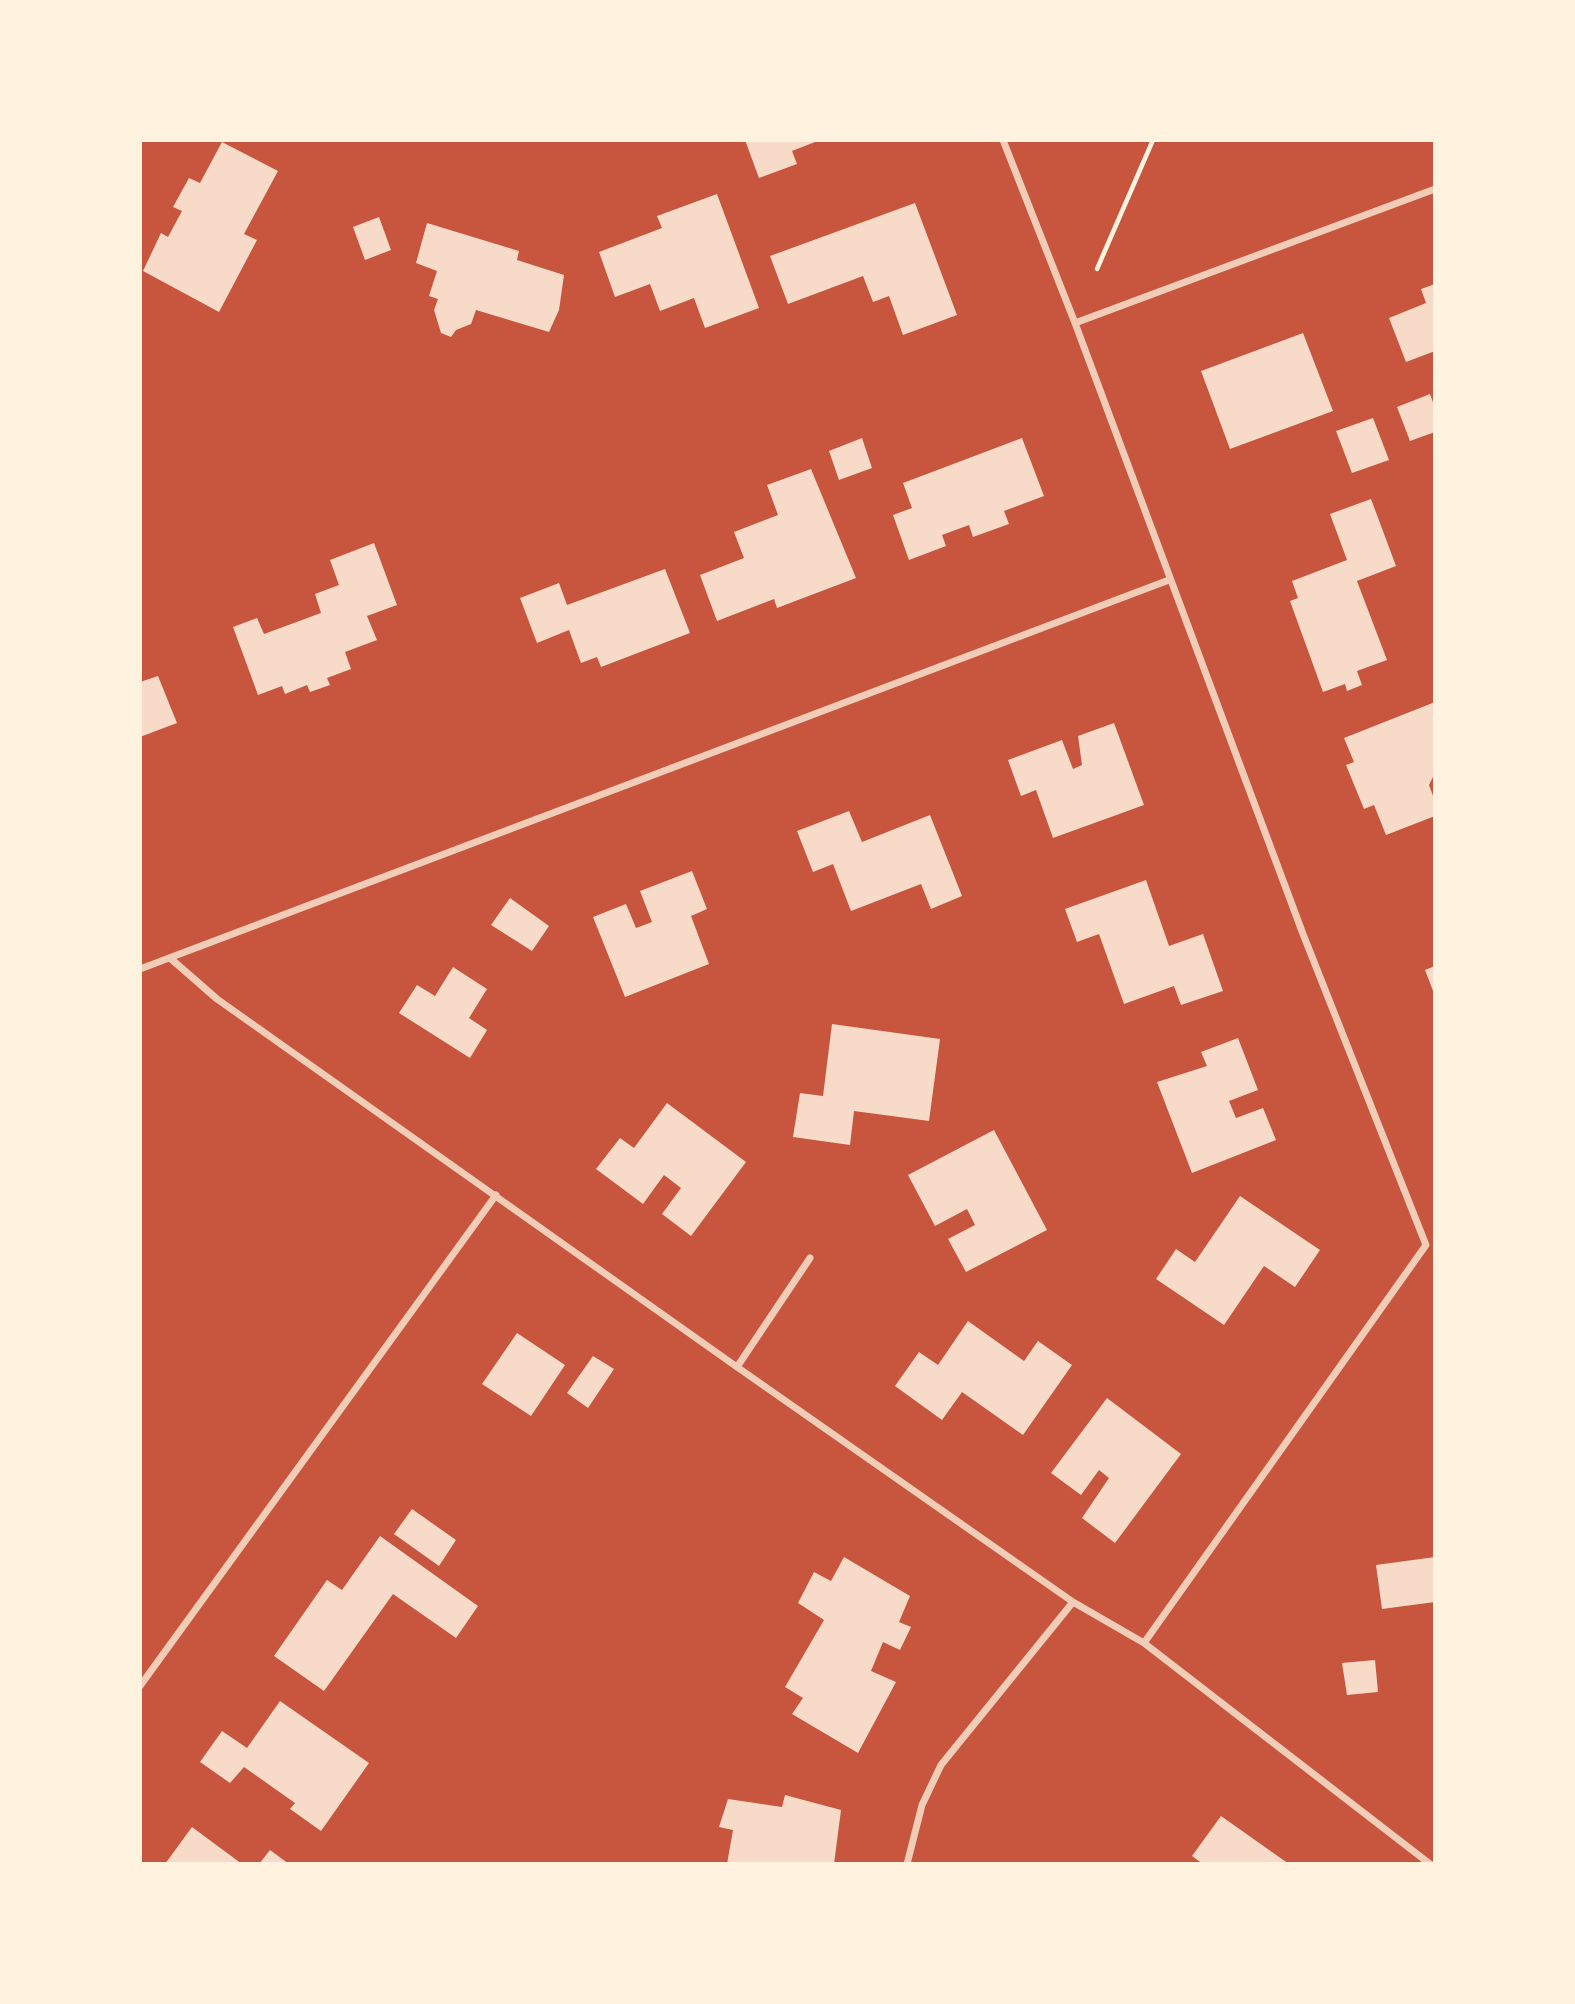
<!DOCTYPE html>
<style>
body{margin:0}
#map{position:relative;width:1575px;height:2004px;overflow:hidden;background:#c8553d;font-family:Jost,sans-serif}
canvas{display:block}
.frame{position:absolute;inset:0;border:142px solid #fff3e0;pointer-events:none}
</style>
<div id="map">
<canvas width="1575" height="2004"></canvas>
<div class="frame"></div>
</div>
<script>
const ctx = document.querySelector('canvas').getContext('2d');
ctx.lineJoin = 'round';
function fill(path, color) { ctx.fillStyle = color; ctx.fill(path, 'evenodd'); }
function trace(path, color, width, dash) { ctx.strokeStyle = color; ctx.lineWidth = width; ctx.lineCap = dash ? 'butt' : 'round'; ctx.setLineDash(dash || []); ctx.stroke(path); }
const building = new Path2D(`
 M 745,140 L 820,140 L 792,151 L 797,164 L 759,178 Z
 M 222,142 L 278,171 L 244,234 L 257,240 L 219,312 L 143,271 L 161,233 L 168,237 L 182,211 L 173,207 L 189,178 L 200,183 Z
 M 717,194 L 759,308 L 705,328 L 694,298 L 660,311 L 650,284 L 615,297 L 599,252 L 662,228 L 657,216 Z
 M 915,203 L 957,315 L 903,335 L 889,296 L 873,302 L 863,276 L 788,304 L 770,256 Z
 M 379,217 L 391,250 L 365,260 L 353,227 Z
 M 427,223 L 519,251 L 517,260 L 564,275 L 559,310 L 549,332 L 476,310 L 471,324 L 456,330 L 451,337 L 441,333 L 434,310 L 438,299 L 429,296 L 437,271 L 416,263 Z
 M 1435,284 L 1435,351 L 1406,362 L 1389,318 L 1426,303 L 1421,289 Z
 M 1303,333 L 1333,411 L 1230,449 L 1201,371 Z
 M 1430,394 L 1435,408 L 1435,432 L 1410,441 L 1397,407 Z
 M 1373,418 L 1389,460 L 1352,473 L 1336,431 Z
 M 862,438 L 872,468 L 839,480 L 829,451 Z
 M 1022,438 L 1044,496 L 1004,511 L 1009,524 L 973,537 L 969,525 L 942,535 L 946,546 L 909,560 L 893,515 L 912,508 L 903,483 Z
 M 811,469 L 856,578 L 777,608 L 774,599 L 717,621 L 700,575 L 744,558 L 734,532 L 778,515 L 767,485 Z
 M 1371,499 L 1396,566 L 1357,581 L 1387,660 L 1357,671 L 1362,685 L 1347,691 L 1345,684 L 1323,692 L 1290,601 L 1298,598 L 1292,581 L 1347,560 L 1330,514 Z
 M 374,543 L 397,605 L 367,616 L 377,640 L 345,652 L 351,669 L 327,678 L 330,685 L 310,692 L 307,685 L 285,694 L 282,686 L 258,695 L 233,627 L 257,618 L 264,634 L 321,613 L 315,594 L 339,585 L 330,560 Z
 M 665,569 L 690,633 L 601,667 L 597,657 L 581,663 L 569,630 L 537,643 L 520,598 L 559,583 L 567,605 Z
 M 158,676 L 177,723 L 140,737 L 140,682 Z
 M 1435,702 L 1435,773 L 1429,785 L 1435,801 L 1435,816 L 1386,835 L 1374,805 L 1364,809 L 1346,765 L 1354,762 L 1344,738 Z
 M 1114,723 L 1144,805 L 1053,838 L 1036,790 L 1021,796 L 1008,760 L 1062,740 L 1073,769 L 1082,765 L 1078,736 Z
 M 849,811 L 862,842 L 930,815 L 962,896 L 931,909 L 921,884 L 851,911 L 833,864 L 813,872 L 797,831 Z
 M 692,871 L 707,909 L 691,916 L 709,964 L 625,997 L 593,917 L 626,904 L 636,928 L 652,922 L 640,891 Z
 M 1146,880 L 1169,946 L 1203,934 L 1223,991 L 1181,1005 L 1174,986 L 1124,1004 L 1099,934 L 1077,942 L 1065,909 Z
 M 510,898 L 549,926 L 532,951 L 491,925 Z
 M 1435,966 L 1435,996 L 1425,970 Z
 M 453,967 L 487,989 L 469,1018 L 487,1030 L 470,1058 L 399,1013 L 417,985 L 435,996 Z
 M 832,1024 L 940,1039 L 929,1121 L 854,1111 L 850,1145 L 793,1137 L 800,1093 L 823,1096 Z
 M 1238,1038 L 1258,1090 L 1229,1101 L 1236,1118 L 1263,1108 L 1276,1140 L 1192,1173 L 1157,1082 L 1207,1066 L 1201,1052 Z
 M 667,1103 L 746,1162 L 691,1236 L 662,1214 L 681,1188 L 664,1175 L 643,1204 L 596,1169 L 620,1138 L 634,1148 Z
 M 994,1130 L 1047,1230 L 966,1272 L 948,1239 L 975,1225 L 967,1209 L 935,1226 L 908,1175 Z
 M 1240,1196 L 1320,1250 L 1295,1287 L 1264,1266 L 1224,1325 L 1156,1279 L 1176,1249 L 1195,1262 Z
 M 968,1321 L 1024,1361 L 1038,1341 L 1072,1365 L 1023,1435 L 962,1392 L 942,1420 L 895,1386 L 919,1352 L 938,1365 Z
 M 517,1333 L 565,1365 L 531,1416 L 482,1384 Z
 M 593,1356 L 614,1369 L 588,1408 L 567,1393 Z
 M 1107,1398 L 1181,1454 L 1115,1543 L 1082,1518 L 1109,1478 L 1099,1470 L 1081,1495 L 1051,1473 Z
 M 412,1509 L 456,1540 L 439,1566 L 394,1534 Z
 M 380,1536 L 478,1606 L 456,1638 L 393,1594 L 324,1691 L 274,1656 L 327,1580 L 342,1590 Z
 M 844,1557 L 910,1596 L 899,1622 L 911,1627 L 900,1650 L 883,1642 L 871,1671 L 896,1682 L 858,1753 L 792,1714 L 803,1698 L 785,1687 L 824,1620 L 798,1603 L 814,1572 L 831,1581 Z
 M 1435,1557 L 1435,1602 L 1382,1609 L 1376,1565 Z
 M 1375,1660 L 1378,1692 L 1347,1695 L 1342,1663 Z
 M 280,1701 L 369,1763 L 321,1831 L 290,1809 L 295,1803 L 244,1767 L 230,1783 L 200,1762 L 222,1731 L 247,1748 Z
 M 785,1795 L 841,1810 L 834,1864 L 727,1864 L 733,1830 L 719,1827 L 728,1799 L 782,1807 Z
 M 1221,1816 L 1289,1864 L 1203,1864 L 1192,1856 Z
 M 192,1827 L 242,1864 L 165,1864 Z
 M 270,1850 L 289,1864 L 259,1864 Z`);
const path = new Path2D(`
 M 1097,269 L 1153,140`);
const minor = new Path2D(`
 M 1003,140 L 1075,323 L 1303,934 L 1426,1245 L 1144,1643
 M 1075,323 L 1435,189
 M 170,958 L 217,999 L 737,1367 L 1073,1602 L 1144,1643 L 1430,1864
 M 140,969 L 1169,580
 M 737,1367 L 810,1258
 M 140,1686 L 496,1195
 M 907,1864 L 922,1805 L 941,1765 L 1073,1602`);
fill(building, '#f7dbc8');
trace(path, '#fff3e0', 4.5);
trace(minor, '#f1ccb7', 7);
</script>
